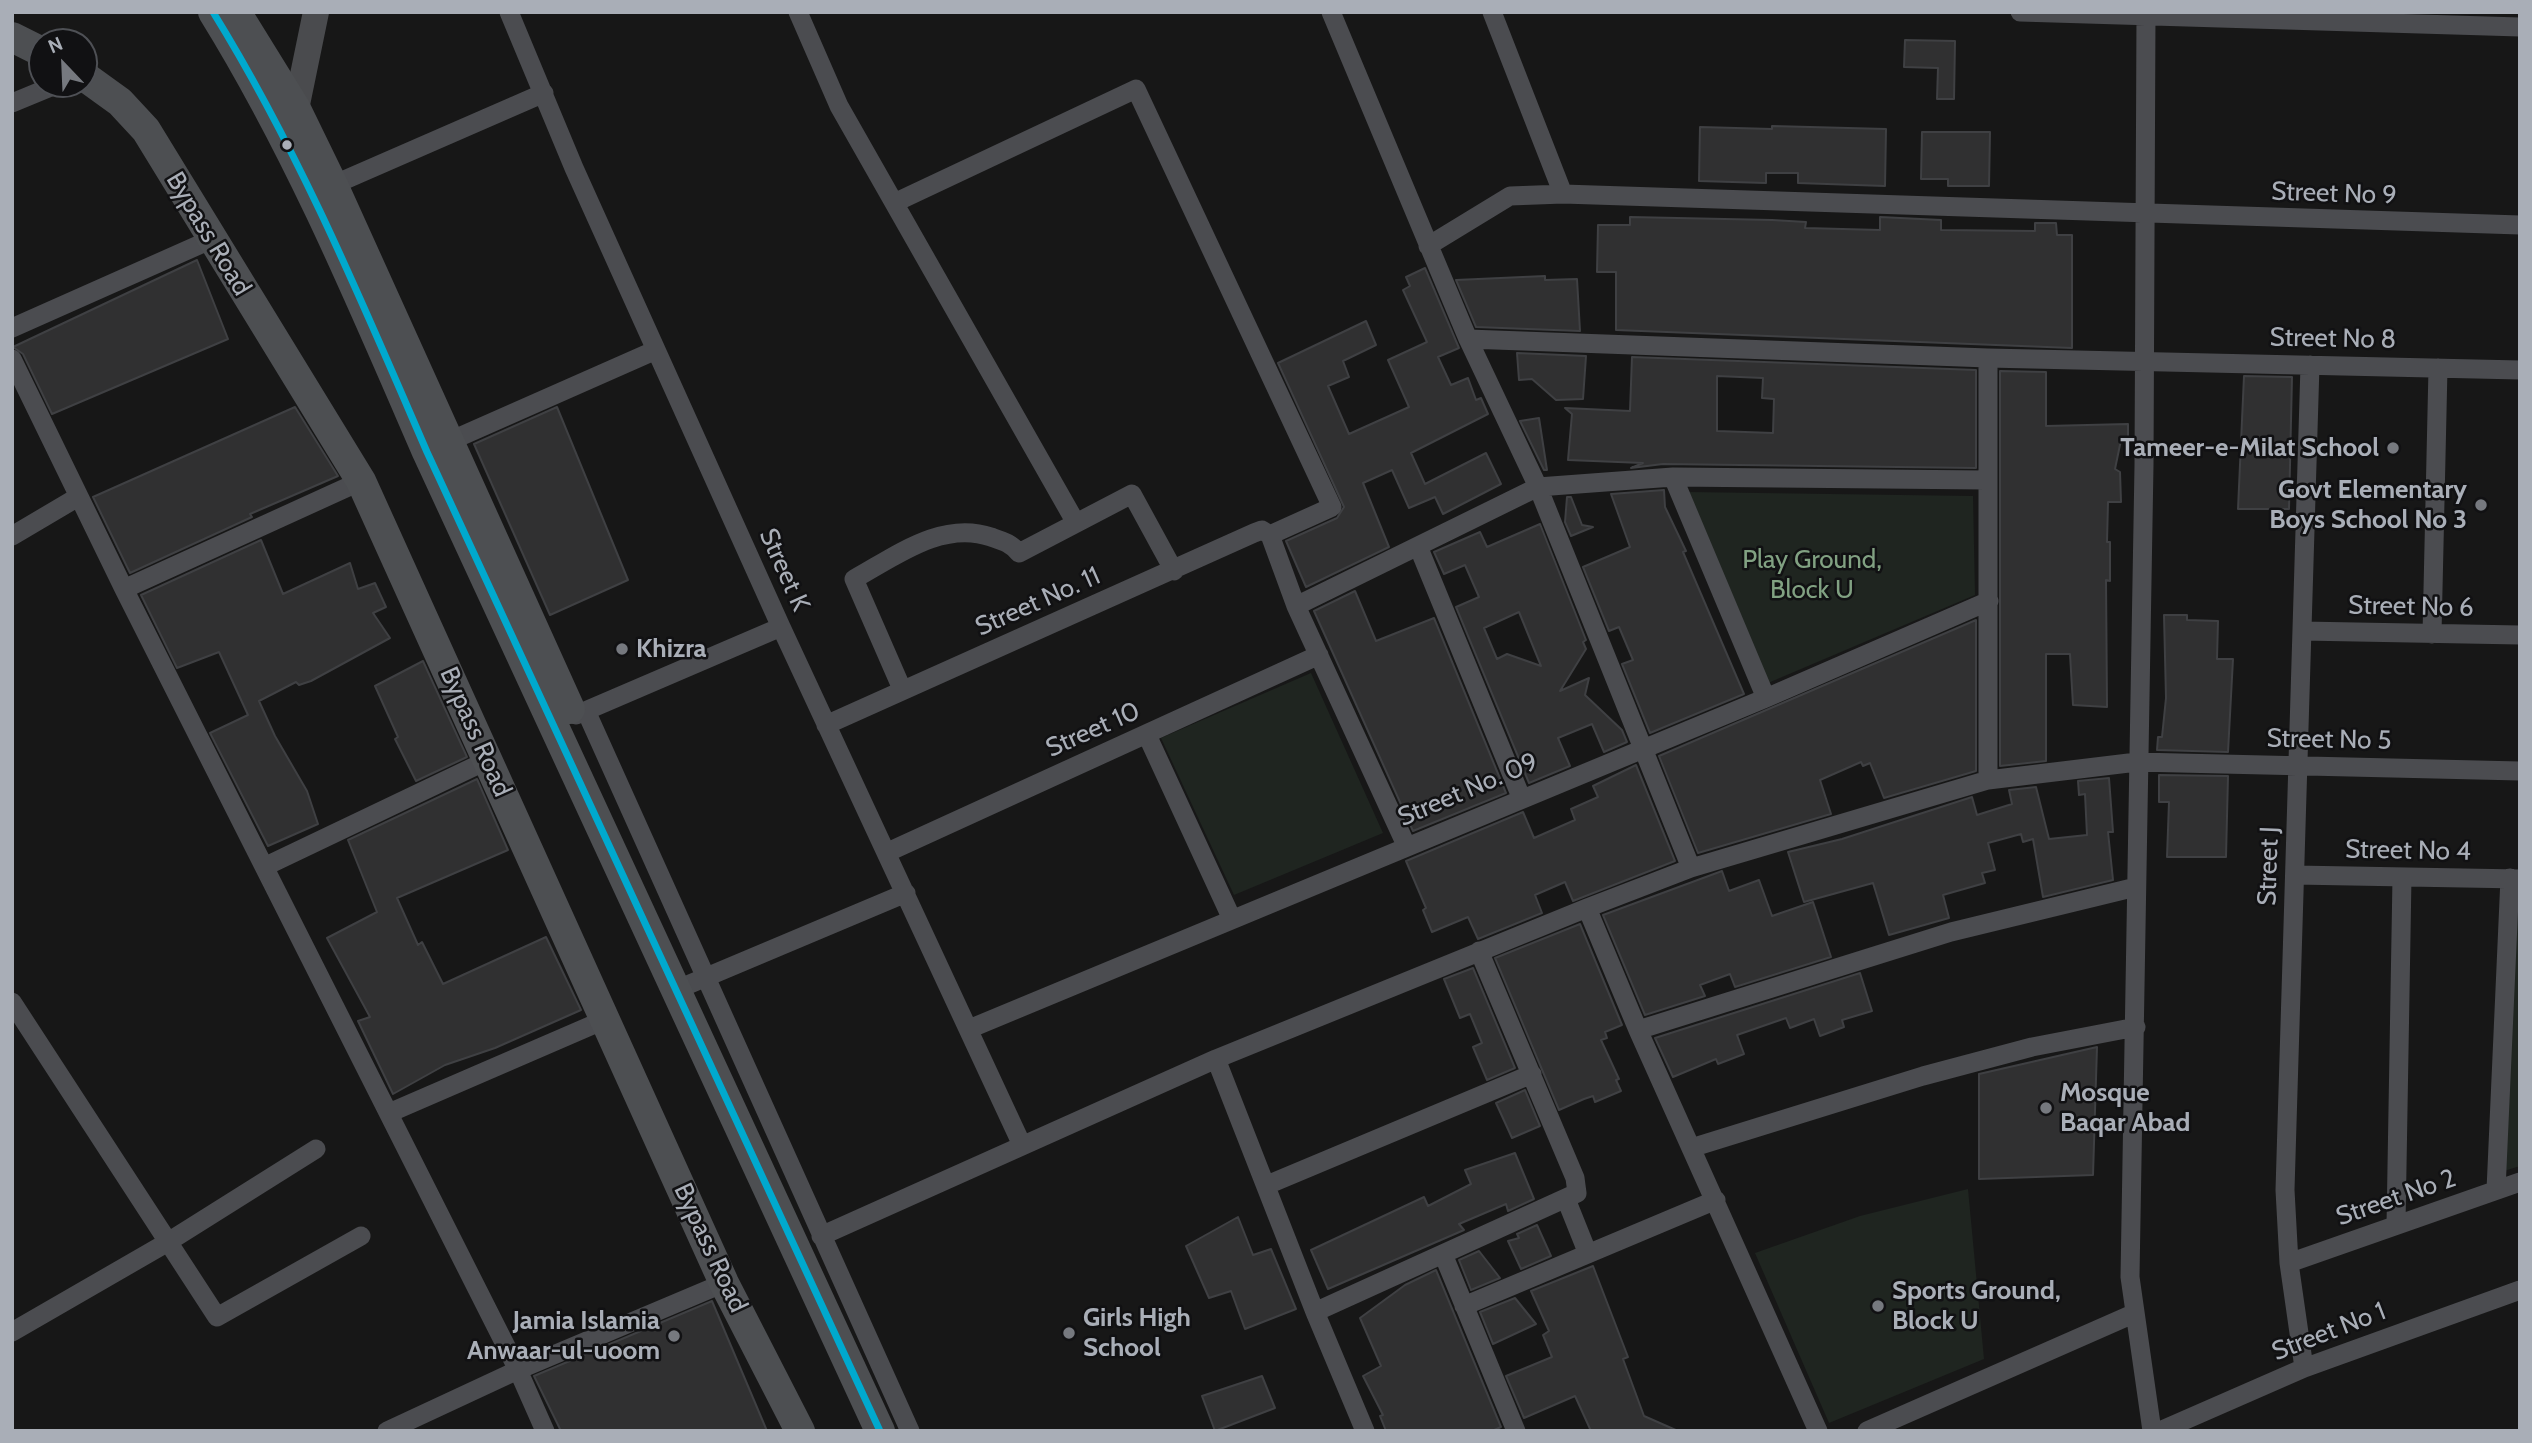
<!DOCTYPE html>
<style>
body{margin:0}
#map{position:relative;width:2532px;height:1443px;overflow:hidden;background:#171717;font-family:Cabin,sans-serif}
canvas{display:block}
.frame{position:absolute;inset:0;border:14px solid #a9aeb7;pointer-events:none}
.north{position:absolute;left:28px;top:28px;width:70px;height:70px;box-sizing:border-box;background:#111113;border:2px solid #4e5055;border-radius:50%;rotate:337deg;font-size:19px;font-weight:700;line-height:28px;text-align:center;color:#a9aeb7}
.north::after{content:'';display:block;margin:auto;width:24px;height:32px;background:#76797f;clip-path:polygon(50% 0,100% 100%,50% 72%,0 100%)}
</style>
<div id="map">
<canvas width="2532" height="1443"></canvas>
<div class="frame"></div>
<div class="north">N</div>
</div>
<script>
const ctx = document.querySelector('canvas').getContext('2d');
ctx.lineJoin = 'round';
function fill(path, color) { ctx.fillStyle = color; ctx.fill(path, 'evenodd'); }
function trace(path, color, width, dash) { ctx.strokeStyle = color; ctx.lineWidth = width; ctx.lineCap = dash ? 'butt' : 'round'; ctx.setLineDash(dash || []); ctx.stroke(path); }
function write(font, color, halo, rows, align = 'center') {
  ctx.font = font + ' Cabin,sans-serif'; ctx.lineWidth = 5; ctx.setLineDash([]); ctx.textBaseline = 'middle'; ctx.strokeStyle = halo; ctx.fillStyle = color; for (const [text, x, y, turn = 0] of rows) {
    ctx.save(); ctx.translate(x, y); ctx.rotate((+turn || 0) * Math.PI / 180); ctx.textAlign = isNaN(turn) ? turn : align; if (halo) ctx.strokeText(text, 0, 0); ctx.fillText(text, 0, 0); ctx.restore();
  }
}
const green = new Path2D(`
 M 1688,492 L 1973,496 L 1975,595 L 1768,683 Z
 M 1311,673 L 1383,833 L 1234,895 L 1161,738 Z
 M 2515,892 L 2520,892 L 2520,1166 L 2504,1171 Z
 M 1968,1189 L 1984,1359 L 1829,1423 L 1755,1253 L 1860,1216 Z`);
const building = new Path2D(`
 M 1905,40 L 1955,41 L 1954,99 L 1937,99 L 1938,68 L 1904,67 Z
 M 1772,126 L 1886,129 L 1885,186 L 1798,183 L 1798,173 L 1766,173 L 1766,183 L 1699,181 L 1700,127 L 1772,129 Z
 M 1922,132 L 1990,132 L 1989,186 L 1948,186 L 1948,179 L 1921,179 Z
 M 1630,217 L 1772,220 L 1806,222 L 1805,228 L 1880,230 L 1880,217 L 1941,220 L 1941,230 L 2035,231 L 2035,223 L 2056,223 L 2057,235 L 2072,235 L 2072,348 L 1616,330 L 1616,272 L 1597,272 L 1598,225 L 1630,225 Z
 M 197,260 L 228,339 L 52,414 L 23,354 L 13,347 Z
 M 1425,268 L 1459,348 L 1438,357 L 1451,385 L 1468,378 L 1476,400 L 1481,398 L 1488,414 L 1411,453 L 1425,484 L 1486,453 L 1501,484 L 1443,514 L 1435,497 L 1409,508 L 1392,470 L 1363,483 L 1389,547 L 1306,587 L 1286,541 L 1337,518 L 1344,507 L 1278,363 L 1366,321 L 1376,345 L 1343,361 L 1349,377 L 1328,386 L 1349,434 L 1409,407 L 1388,360 L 1427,342 L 1403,290 L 1410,286 L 1406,277 Z
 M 1545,276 L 1545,280 L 1577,279 L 1580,331 L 1476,327 L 1456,280 Z
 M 1517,353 L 1586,356 L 1583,399 L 1556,400 L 1532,379 L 1519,380 Z
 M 1632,357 L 1976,370 L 1976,468 L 1663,464 L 1631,468 L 1643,463 L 1568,460 L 1572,414 L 1565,408 L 1630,411 ZM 1717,376 L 1763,378 L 1762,398 L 1774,399 L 1773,433 L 1717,431 Z
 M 2000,371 L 2046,372 L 2046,426 L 2128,424 L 2128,440 L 2121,440 L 2115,469 L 2120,472 L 2121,502 L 2108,502 L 2107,542 L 2110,542 L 2110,581 L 2106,580 L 2107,707 L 2073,705 L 2070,654 L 2046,654 L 2046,761 L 2000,766 Z
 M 2244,376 L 2292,377 L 2289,509 L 2238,509 Z
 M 295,407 L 338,476 L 250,514 L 252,517 L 130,573 L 93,497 Z
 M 557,407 L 628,580 L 550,615 L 474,444 Z
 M 1539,418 L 1547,470 L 1544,470 L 1520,421 Z
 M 1664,490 L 1665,507 L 1686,551 L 1683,552 L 1744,694 L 1650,733 L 1622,664 L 1633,660 L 1619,627 L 1609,631 L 1583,567 L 1630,547 L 1611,494 Z
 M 1567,497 L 1571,497 L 1582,525 L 1593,527 L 1571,536 L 1565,522 Z
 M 1540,524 L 1586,640 L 1583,642 L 1586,649 L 1560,691 L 1589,678 L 1585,695 L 1622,730 L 1627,742 L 1604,752 L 1592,724 L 1558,738 L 1570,766 L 1529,783 L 1456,607 L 1479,597 L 1465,565 L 1444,574 L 1434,552 L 1480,532 L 1487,547 ZM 1519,612 L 1541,666 L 1507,654 L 1497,659 L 1484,628 Z
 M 261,540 L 283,594 L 350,563 L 358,589 L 375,583 L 386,607 L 373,613 L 390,638 L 311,681 L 299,685 L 296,682 L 259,701 L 275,736 L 307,791 L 318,824 L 268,846 L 210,733 L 248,715 L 219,652 L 177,668 L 141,595 Z
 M 1355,591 L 1376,641 L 1434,618 L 1506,793 L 1413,831 L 1314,611 Z
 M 2164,615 L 2187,615 L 2187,620 L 2218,621 L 2217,659 L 2233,659 L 2228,752 L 2157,750 L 2158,737 L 2162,737 L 2166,698 Z
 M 1976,620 L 1976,771 L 1884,798 L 1870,763 L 1863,766 L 1861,762 L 1820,780 L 1831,814 L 1698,853 L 1659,756 Z
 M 423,661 L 467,757 L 416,781 L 395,739 L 398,737 L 375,686 Z
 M 1636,765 L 1675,861 L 1573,901 L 1565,882 L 1535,895 L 1542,913 L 1478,939 L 1468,917 L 1432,932 L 1423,910 L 1426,908 L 1406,861 L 1523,812 L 1534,838 L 1575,820 L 1571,809 L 1598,797 L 1593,786 Z
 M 2159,775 L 2228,776 L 2226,857 L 2167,857 L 2169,802 L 2159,802 Z
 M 2109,778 L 2113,832 L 2108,832 L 2113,880 L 2043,897 L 2033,839 L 2023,842 L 2021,834 L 1988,843 L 1995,870 L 1982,873 L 1985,883 L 1943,895 L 1949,918 L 1889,935 L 1873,883 L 1804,902 L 1788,852 L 1842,839 L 1972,797 L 1977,815 L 2012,804 L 2009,790 L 2036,787 L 2049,839 L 2087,835 L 2085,794 L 2079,795 L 2078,781 Z
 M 477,779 L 508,850 L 397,898 L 418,945 L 422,942 L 443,984 L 546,937 L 581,1010 L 495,1048 L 445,1065 L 393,1094 L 358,1021 L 370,1017 L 327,938 L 377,912 L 348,840 Z
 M 1722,871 L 1729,891 L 1759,880 L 1772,916 L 1813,902 L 1831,957 L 1735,987 L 1730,974 L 1700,985 L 1705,996 L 1645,1015 L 1603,915 Z
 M 1580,924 L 1622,1025 L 1605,1032 L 1607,1038 L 1601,1040 L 1619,1079 L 1616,1080 L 1621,1091 L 1595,1102 L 1593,1096 L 1584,1099 L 1559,1110 L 1495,958 Z
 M 1473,968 L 1515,1068 L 1487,1080 L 1473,1047 L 1482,1043 L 1470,1014 L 1460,1018 L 1444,979 Z
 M 1860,973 L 1872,1011 L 1842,1020 L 1844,1027 L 1820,1036 L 1814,1019 L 1790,1028 L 1786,1018 L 1737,1035 L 1744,1054 L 1718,1064 L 1716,1059 L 1673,1077 L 1655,1038 Z
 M 2097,1047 L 2093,1175 L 1979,1179 L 1979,1074 Z
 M 1525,1090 L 1540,1126 L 1512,1138 L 1496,1103 Z
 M 1515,1153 L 1534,1199 L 1508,1211 L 1506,1204 L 1459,1224 L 1464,1230 L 1328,1289 L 1311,1250 L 1424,1197 L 1428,1206 L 1471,1184 L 1465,1170 Z
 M 1238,1217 L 1253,1255 L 1271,1249 L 1296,1309 L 1245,1329 L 1231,1291 L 1209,1298 L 1186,1246 Z
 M 1537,1225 L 1551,1256 L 1521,1269 L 1508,1241 L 1519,1238 L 1517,1234 Z
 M 1479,1251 L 1500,1278 L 1471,1290 L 1459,1260 Z
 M 1593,1266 L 1628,1357 L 1623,1359 L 1644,1416 L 1678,1431 L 1591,1431 L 1575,1396 L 1524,1418 L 1506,1376 L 1552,1357 L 1543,1335 L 1549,1331 L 1531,1291 Z
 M 1436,1270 L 1501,1427 L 1492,1431 L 1386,1431 L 1380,1416 L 1383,1415 L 1363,1376 L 1381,1366 L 1360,1318 L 1405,1285 Z
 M 1515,1298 L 1536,1324 L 1493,1344 L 1480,1312 Z
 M 712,1301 L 767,1431 L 561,1431 L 534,1376 Z
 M 1262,1376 L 1275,1408 L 1215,1431 L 1202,1396 Z`);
const minor = new Path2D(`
 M 509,12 L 574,168 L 781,627 L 1022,1145
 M 798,12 L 839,106 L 1076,523
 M 1331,12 L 1468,339 L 1538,487 L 1691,868
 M 1492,12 L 1563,194
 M 2020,12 L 2520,27
 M 2146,12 L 2144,465 L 2130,1277 L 2152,1431
 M 12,103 L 58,84
 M 333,185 L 544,93
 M 894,203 L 1136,89 L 1332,507 L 1270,535
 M 1428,246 L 1510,196 L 1563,194 L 2520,225
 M 12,328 L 210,240
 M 1468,339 L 1988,358 L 2520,370
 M 1988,358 L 1988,780
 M 12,359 L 124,589 L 518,1370 L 545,1431
 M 450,441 L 656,350
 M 1673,477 L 1766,698
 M 1270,535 L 1296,606 L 1406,845
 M 12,536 L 78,497
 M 1418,546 L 1521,797
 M 124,589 L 361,481
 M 1296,606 L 1538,487 L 1673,477 L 1986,480
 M 2302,631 L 2520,635
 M 2432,634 L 2438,368
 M 902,689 L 854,579 C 896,556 942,520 991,537 C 1003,541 1011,543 1019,553 L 1132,494 L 1174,571
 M 586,711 L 910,1431
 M 576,715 L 781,627
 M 826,725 L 1254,533 L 1262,530 L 1270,535
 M 1147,735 L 1231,917
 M 888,852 L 1319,655
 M 266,866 L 488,760
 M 2295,875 L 2520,879
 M 1587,908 L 1638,1030 L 1818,1431
 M 678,989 L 906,893
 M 12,1002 L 217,1317 L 361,1236
 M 969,1029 L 1766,698 L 1989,601
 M 1638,1030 L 1951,932 L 2136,887
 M 1216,1059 L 1315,1312 L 1365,1431
 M 389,1113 L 604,1020
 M 1691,1148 L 1923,1076 L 2032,1047 L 2136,1027
 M 1267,1185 L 1532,1074
 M 2496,1190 L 2510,878
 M 1566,1199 L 1588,1254
 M 2396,1225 L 2402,877
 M 821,1236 L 1216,1059 L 1587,908 L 1691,868 L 1988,780 L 2137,762 L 2520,771
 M 1443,1254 L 1516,1431
 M 2289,1263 L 2520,1182
 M 1464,1306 L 1716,1200
 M 1315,1312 L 1577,1193 L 1575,1178 L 1479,951
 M 12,1332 L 168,1242 L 316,1149
 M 2304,1368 L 2289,1263 L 2285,1190 L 2310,365
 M 387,1431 L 518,1370 L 724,1283
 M 1867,1431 L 2133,1314
 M 2160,1431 L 2304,1368 L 2520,1290`);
const secondary = new Path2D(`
 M 296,109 L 316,12`);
const primary = new Path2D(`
 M 213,12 C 299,151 362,302 427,452 L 880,1431
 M 236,12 L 296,109 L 333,185 L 570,709
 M 12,37 L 42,52
 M 84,76 L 120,102 L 146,130 L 361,481 L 724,1283 L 800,1431`);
const bus1 = new Path2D(`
 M 213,12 C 299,151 362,302 427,452 L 880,1431`);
const markers = [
 [287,145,6,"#a9aeb7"],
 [2393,448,7,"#76797f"],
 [2481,505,7,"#76797f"],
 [622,649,7,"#76797f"],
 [2046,1108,7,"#76797f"],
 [1878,1306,7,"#76797f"],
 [1069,1333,7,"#76797f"],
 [674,1336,7,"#76797f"]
];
const streetNames = [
 ["Street No 9",2334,194,2],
 ["Bypass Road",208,234,59],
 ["Street No 8",2333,339,1],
 ["Street K",784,570,66],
 ["Street No. 11",1038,602,-24],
 ["Street No 6",2411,607,1],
 ["Street 10",1093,730,-24],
 ["Bypass Road",475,732,66],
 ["Street No 5",2329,740,1],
 ["Street No. 09",1468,790,-23],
 ["Street No 4",2408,851,1],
 ["Street J",2269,866,-88],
 ["Street No 2",2396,1198,-19],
 ["Bypass Road",710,1248,65],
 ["Street No 1",2329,1332,-21]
];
const poiNames = [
 ["Tameer-e-Milat School",2379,448,"right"],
 ["Govt Elementary",2467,490,"right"],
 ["Boys School No 3",2467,520,"right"],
 ["Khizra",636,649],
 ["Mosque",2060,1093],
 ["Baqar Abad",2060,1123],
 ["Sports Ground,",1892,1291],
 ["Block U",1892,1321],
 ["Girls High",1083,1318],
 ["School",1083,1348],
 ["Jamia Islamia",660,1321,"right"],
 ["Anwaar-ul-uoom",660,1351,"right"]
];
const parkNames = [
 ["Play Ground,",1812,560],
 ["Block U",1812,590]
];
fill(green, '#1f2520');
fill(building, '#303031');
trace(building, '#3f4043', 2);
trace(minor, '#4b4c50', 19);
trace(secondary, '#4a4b4e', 26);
trace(primary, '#4d4f52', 30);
trace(bus1, '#00a9ce', 7);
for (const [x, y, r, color] of markers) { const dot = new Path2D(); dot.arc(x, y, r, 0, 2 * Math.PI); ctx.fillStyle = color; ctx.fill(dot); trace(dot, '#111113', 2.5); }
write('26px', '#a9aeb7', '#111113', streetNames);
write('bold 26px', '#a9aeb7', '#111113', poiNames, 'left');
write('26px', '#81a182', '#111113', parkNames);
</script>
